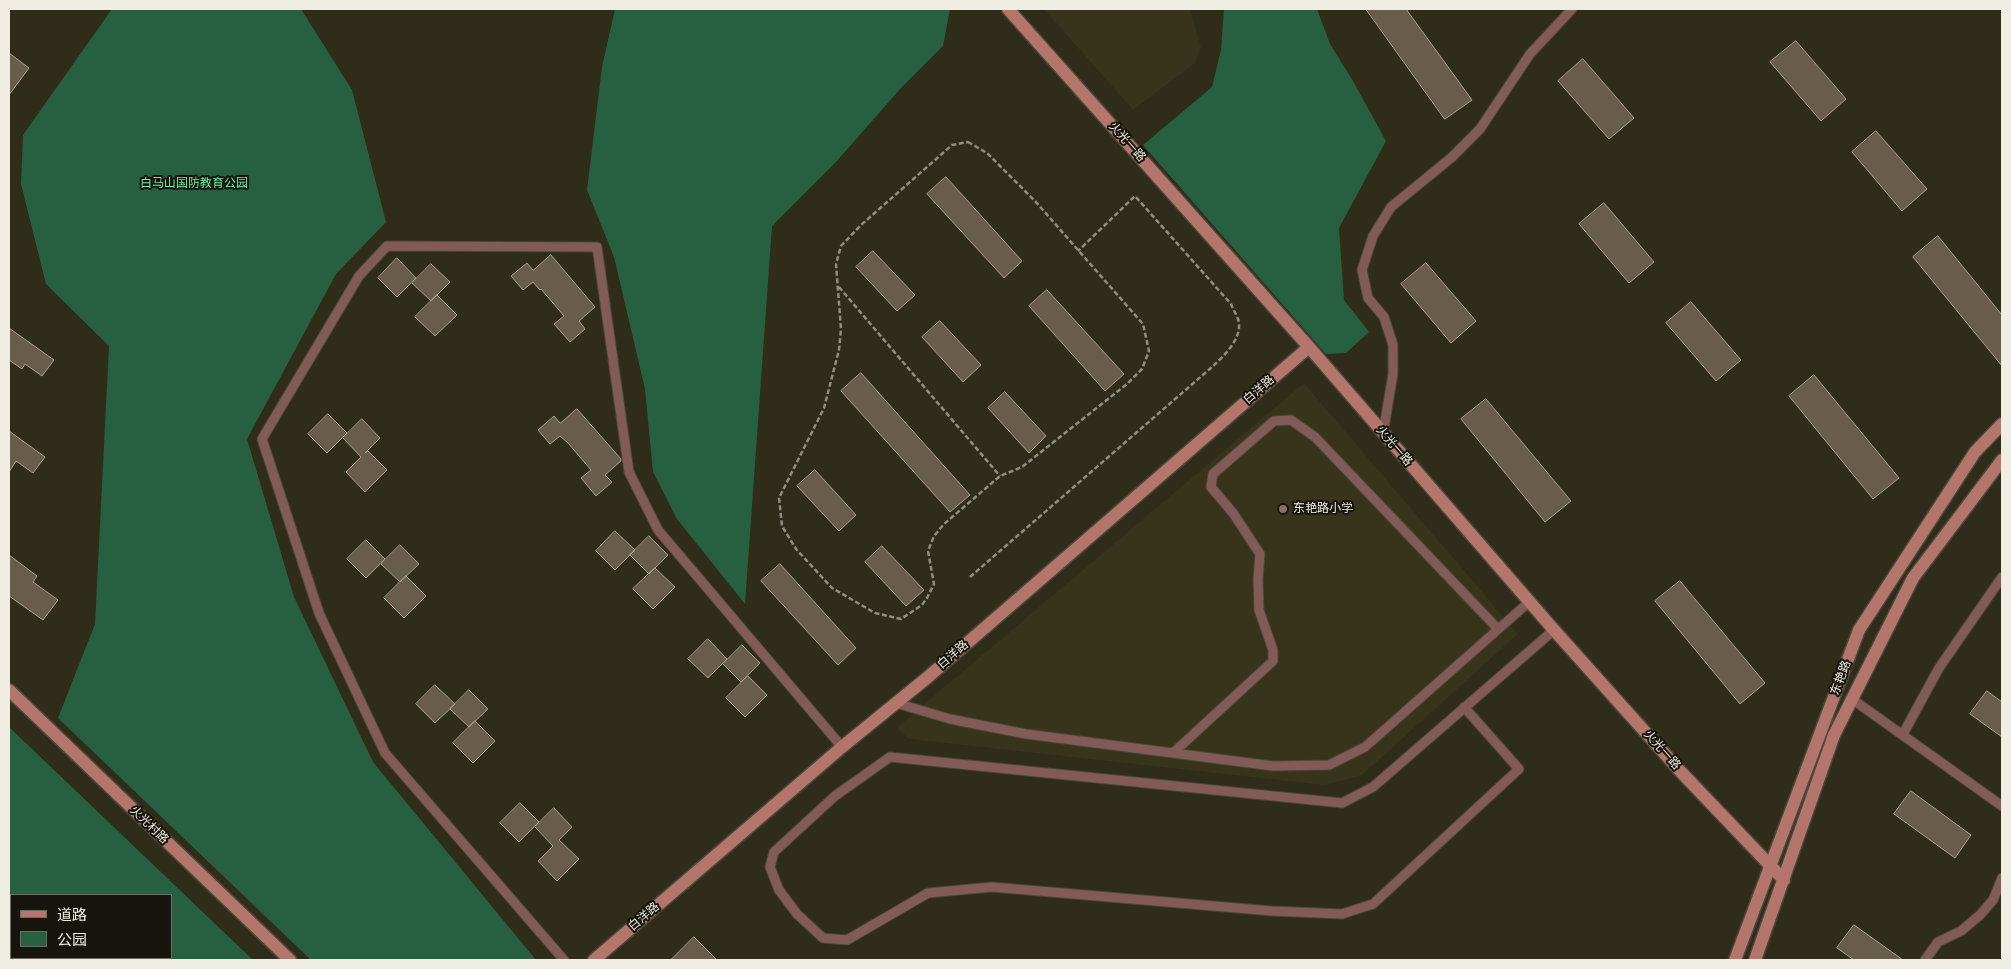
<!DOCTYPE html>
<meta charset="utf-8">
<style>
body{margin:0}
#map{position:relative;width:2011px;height:969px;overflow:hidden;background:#2f2c1a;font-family:"Fira Sans","Noto Sans SC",sans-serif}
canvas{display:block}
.frame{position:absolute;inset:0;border:10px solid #f0eee3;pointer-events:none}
.legend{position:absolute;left:10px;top:894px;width:162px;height:65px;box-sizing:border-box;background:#16140c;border:1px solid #6d6b62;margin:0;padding:6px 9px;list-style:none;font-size:15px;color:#f0eee3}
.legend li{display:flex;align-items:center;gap:10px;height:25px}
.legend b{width:25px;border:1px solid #6d6b62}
</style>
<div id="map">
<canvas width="2011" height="969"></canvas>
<div class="frame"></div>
<ul class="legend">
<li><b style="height:6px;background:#b4756d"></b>道路</li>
<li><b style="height:14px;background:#266041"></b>公园</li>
</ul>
</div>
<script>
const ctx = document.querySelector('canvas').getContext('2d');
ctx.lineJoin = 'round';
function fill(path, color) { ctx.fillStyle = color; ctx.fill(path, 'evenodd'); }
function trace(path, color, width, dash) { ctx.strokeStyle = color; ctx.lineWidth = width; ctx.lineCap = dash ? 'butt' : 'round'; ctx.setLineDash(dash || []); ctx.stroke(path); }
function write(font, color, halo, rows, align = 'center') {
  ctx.font = font + ' "Fira Sans","Noto Sans SC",sans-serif'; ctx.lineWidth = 4; ctx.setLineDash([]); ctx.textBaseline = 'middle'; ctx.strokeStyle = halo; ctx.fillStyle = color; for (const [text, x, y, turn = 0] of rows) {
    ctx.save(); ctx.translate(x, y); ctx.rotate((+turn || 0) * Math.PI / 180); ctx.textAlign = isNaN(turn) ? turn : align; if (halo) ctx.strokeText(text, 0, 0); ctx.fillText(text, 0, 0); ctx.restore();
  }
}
const built = new Path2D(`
 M 1044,9 L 1190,9 L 1201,47 L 1195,63 L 1133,110 Z
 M 1304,383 L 1518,634 L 1362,775 L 1324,785 L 909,739 L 896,728 Z`);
const green = new Path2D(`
 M 112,9 L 301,9 L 352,90 L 386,222 L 336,274 L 247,439 L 294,597 L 373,762 L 536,960 L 311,960 L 58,718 L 95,624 L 109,346 L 46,284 L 21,184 L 23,135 Z
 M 615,9 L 950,9 L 943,46 L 901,88 L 836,162 L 772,226 L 745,604 L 677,519 L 653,472 L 645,389 L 614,257 L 587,190 L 602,67 Z
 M 1224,9 L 1317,9 L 1330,44 L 1353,81 L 1386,141 L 1339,228 L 1344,300 L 1369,332 L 1346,353 L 1326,354 L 1143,145 L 1212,87 L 1221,50 Z
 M 9,727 L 253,960 L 9,960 ZM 171,895 L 171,958 L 11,958 L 11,895 Z`);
const building = new Path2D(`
 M 1366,9 L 1406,9 L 1472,100 L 1445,119 Z
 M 1796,41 L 1846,99 L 1821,121 L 1770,62 Z
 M 9,53 L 29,68 L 9,95 Z
 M 1583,59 L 1634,118 L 1609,139 L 1558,81 Z
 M 1876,131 L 1927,189 L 1902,211 L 1852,152 Z
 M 946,177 L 1022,261 L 1004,278 L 927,194 Z
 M 1604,203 L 1654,262 L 1629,283 L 1579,224 Z
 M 1938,236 L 2002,315 L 2002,366 L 1913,257 Z
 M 873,251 L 915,295 L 897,311 L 856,267 Z
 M 551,255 L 595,307 L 579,321 L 585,329 L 570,342 L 554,324 L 564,316 L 541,289 L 540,290 L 533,282 L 523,290 L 511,276 L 527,263 L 533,270 Z
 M 397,258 L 416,278 L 397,297 L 378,278 Z
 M 1426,263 L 1476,321 L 1451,343 L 1401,284 Z
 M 431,264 L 450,282 L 431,301 L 412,283 Z
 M 1047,290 L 1124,374 L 1105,391 L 1029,306 Z
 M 437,295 L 457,315 L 435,336 L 415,317 Z
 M 1691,302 L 1741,360 L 1716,381 L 1666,323 Z
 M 940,321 L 981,365 L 963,382 L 922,337 Z
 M 9,328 L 54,360 L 42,376 L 25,364 L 22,369 L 9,360 Z
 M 861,373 L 970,495 L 950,512 L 841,391 Z
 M 1814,375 L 1899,478 L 1873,499 L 1789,396 Z
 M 1005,392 L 1046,436 L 1029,453 L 988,408 Z
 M 1486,399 L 1571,501 L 1545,522 L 1461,419 Z
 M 577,409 L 621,459 L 621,461 L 605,475 L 612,482 L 596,496 L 581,478 L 591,470 L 568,443 L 560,436 L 550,444 L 538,430 L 554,416 L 560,423 Z
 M 328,414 L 347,433 L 327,453 L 308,434 Z
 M 362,419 L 380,438 L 365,453 L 368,451 L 387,470 L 365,492 L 346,472 L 361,457 L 343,438 Z
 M 9,431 L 45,457 L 33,473 L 16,461 L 9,472 Z
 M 815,470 L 856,515 L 839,531 L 797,486 Z
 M 615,531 L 635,550 L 615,570 L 596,551 Z
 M 649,536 L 668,555 L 649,574 L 630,555 Z
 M 366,540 L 385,559 L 366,578 L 347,559 Z
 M 400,545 L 419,564 L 400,582 L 381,564 Z
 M 882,546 L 924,590 L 906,606 L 865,562 Z
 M 9,555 L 37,576 L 33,582 L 58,600 L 43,620 L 9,596 Z
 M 780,564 L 856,648 L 838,665 L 761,581 Z
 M 655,568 L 675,587 L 653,609 L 633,589 Z
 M 406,576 L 426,596 L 404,618 L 384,598 Z
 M 1680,581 L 1765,683 L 1740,704 L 1655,601 Z
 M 708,639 L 727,659 L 708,678 L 688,659 Z
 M 742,645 L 760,663 L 741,682 L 723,664 Z
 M 748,676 L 767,695 L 745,717 L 726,698 Z
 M 435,685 L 455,704 L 435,723 L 416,704 Z
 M 469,690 L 488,709 L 469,727 L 450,709 Z
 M 1987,691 L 2002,702 L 2002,737 L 1970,714 Z
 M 475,721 L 495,741 L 473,763 L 453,743 Z
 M 1911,791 L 1971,835 L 1955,858 L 1894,814 Z
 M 520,803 L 539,822 L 519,842 L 500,823 Z
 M 554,808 L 572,827 L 559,840 L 579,859 L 557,881 L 538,861 L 553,846 L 535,827 Z
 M 1854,925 L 1903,960 L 1854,960 L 1837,948 Z
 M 694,937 L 717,960 L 671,960 Z`);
const path = new Path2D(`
 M 968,142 L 987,153 L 1035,201 L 1143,324 L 1149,351 L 1142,369 L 1127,384 L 1022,467 L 1000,476 L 944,524 L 934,536 L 928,551 L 934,584 L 927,598 L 922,605 L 901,619 L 875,613 L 832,588 L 796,549 L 782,526 L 779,498 L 824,408 L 839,350 L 841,329 L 836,264 L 841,246 L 861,225 L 952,145 Z
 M 839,287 L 1000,476
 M 970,577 L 1212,367 C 1224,356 1244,337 1238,319 C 1236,314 1233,309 1231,304 L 1135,196 L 1078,251`);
const lane = new Path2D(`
 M 1383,433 L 1393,374 L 1393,345 L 1384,317 L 1368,298 L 1362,270 L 1373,236 L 1391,207 L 1451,158 L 1480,129 L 1530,54 L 1572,9
 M 1852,699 L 2002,806
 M 896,703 L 950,719 L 1026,734 L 1273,766 L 1329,765 L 1365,747 L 1529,602
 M 1464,707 L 1519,769 L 1373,904 L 1342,914 L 1272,911 L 992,887 L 928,893 L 847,940 L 823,938 L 797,914 L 779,890 L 770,867 L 774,852 L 835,796 L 890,757 L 1342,803 L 1373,787 L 1554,630
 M 1903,734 L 1939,668 L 2002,577
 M 1173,753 L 1273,661 L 1273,650 L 1259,610 L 1258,579 L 1260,554 L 1233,513 L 1211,487 L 1213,474 L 1274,421 L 1291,420 L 1315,437 L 1498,629
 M 564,960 L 385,753 L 319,613 L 262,439 L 359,276 L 387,246 L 597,247 L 629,472 L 658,530 L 842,747
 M 1925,960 L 1938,942 L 1961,931 L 1980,915 L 1993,900 L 2002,878`);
const secondary = new Path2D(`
 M 1008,9 L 1309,347 L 1554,630 L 1681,772 L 1784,880
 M 9,690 L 290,960
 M 594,960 L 842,747 L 928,677 L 1309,347
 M 1735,960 L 1859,630 L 1975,452 L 2002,424
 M 1755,960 L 1834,735 L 1913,578 L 2002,460`);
const markers = [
 [1283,509,5,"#8d6e63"]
];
const streetNames = [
 ["火光一路",1127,142,48],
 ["白洋路",1259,390,-41],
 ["火光一路",1394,446,49],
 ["白洋路",953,655,-41],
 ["东艳路",1841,678,-69],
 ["火光一路",1662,750,48],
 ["火光村路",149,825,44],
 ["白洋路",644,917,-41]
];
const parkNames = [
 ["白马山国防教育公园",194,184]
];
const poiNames = [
 ["东艳路小学",1293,509]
];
fill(built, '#38331b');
fill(green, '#266041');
fill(building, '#685d4b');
trace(building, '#ada18f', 1);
trace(lane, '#4a4736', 11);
trace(secondary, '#4a4736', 15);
trace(path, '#918e80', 2.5, [5, 2.5]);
trace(lane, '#835b56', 9);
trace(secondary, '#b4756d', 12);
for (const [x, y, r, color] of markers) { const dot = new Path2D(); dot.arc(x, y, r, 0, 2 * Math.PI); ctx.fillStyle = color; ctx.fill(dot); trace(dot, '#16140c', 2); }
write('12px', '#f0eee3', '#16140c', streetNames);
write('12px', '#71efab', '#16140c', parkNames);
write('12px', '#f0eee3', '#16140c', poiNames, 'left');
</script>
